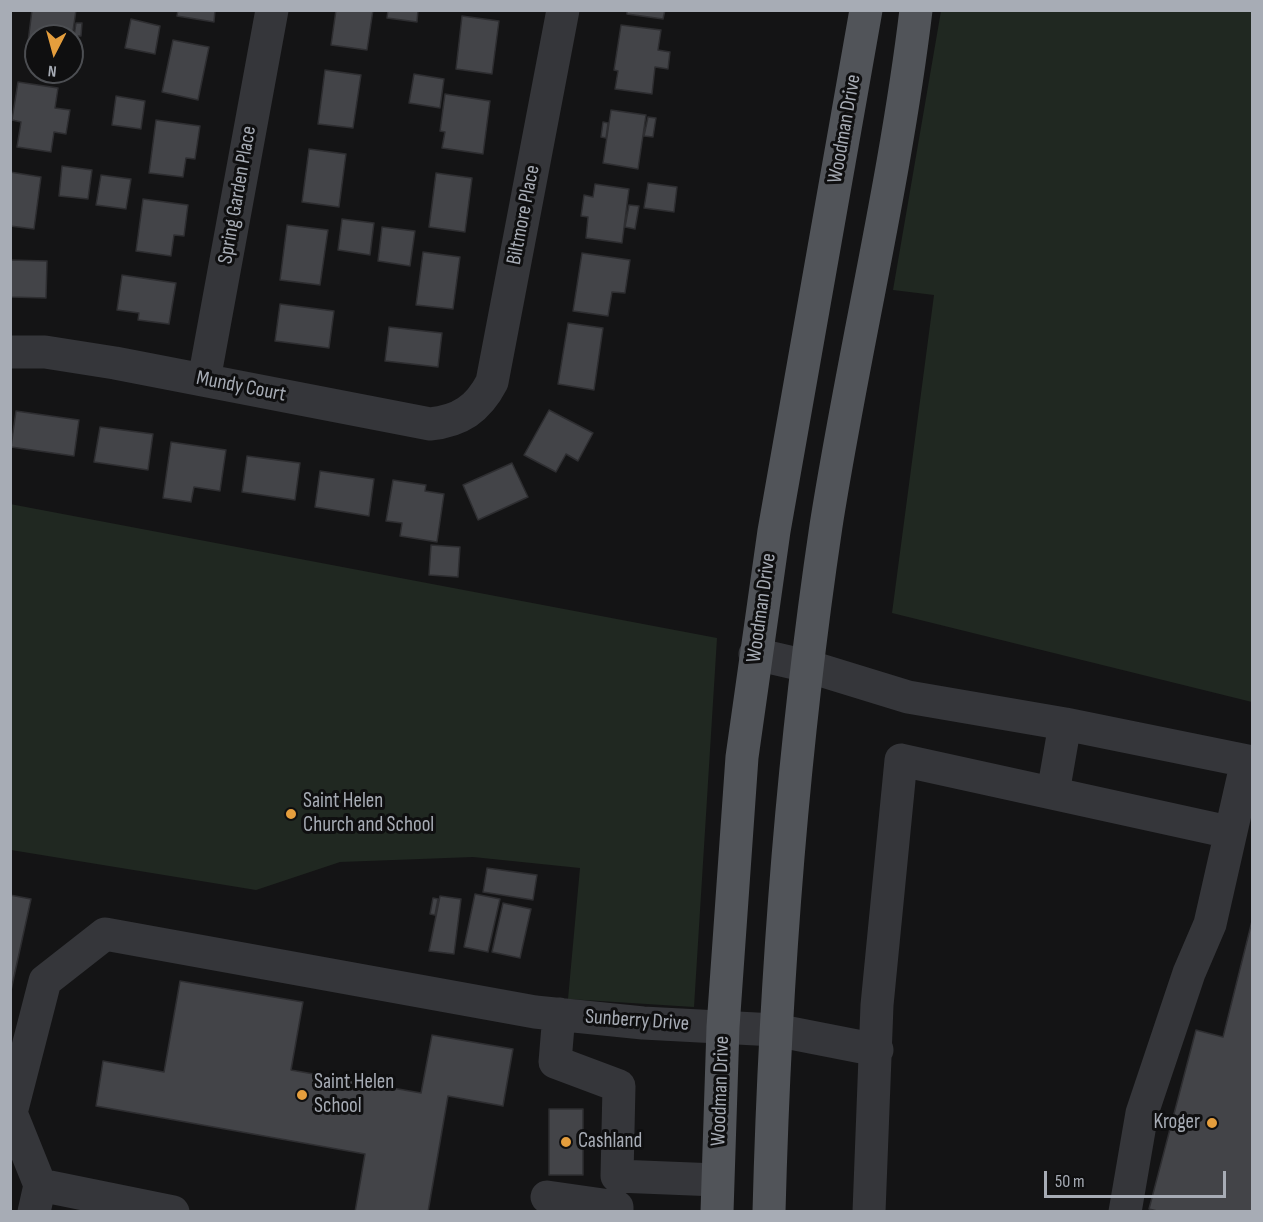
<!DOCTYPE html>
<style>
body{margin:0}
#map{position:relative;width:1263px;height:1222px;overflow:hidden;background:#141415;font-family:"Sofia Sans Condensed",sans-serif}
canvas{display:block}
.frame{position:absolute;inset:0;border:12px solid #a7acb5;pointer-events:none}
.north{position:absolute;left:24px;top:24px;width:60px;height:60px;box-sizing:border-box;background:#0f0f10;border:2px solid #4c4e52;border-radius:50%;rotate:186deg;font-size:16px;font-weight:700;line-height:24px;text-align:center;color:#a7acb5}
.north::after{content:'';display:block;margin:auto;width:21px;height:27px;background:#e59e3d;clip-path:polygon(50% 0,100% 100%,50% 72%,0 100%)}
.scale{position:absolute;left:1044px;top:1171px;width:182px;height:27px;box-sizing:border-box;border:3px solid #a7acb5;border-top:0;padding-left:8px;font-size:18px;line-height:21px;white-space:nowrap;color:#a7acb5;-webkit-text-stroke:4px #0f0f10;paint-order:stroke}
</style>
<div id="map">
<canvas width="1263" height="1222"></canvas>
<div class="frame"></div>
<div class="north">N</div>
<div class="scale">50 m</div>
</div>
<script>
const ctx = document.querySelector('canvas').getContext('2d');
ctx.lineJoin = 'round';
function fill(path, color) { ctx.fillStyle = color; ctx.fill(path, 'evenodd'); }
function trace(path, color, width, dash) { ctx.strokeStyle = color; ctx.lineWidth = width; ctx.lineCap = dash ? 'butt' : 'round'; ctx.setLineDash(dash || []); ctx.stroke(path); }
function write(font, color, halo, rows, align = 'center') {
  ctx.font = font + ' "Sofia Sans Condensed",sans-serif'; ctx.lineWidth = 6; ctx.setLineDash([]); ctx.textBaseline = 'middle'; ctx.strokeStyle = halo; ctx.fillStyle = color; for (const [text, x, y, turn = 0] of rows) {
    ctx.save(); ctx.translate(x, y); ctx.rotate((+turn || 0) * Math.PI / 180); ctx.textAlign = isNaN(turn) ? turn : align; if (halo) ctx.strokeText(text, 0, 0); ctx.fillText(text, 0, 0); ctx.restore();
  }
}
const green = new Path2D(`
 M 941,11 L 1252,11 L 1252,702 L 892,613 L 934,295 L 893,290 Z
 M 10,504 L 717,638 L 694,1007 L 568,999 L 580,868 L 473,857 L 340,862 L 256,890 L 11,850 Z`);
const building = new Path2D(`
 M 32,10 L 76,10 L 72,38 L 36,36 L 36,69 L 30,69 L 34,43 L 28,42 Z
 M 178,10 L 215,10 L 214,22 L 177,16 Z
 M 336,10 L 373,10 L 367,50 L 331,45 Z
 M 388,10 L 418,10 L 417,22 L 387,18 Z
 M 627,10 L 665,10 L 663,19 L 627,14 Z
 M 462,16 L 499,21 L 492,74 L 456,69 Z
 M 131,19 L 160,26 L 155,54 L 125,48 Z
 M 76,23 L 82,23 L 81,36 L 74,36 Z
 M 621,25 L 661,30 L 658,50 L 670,52 L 668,69 L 655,67 L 652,94 L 615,89 L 618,71 L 614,70 Z
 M 173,40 L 209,47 L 198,100 L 162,92 Z
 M 325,70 L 361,75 L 353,128 L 318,124 Z
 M 414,74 L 444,79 L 440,108 L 409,103 Z
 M 18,82 L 58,88 L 55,108 L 70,110 L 66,134 L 54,132 L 51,152 L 17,147 L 21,122 L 12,120 Z
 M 445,94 L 490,101 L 483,154 L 442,148 L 445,132 L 440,131 Z
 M 116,96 L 145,101 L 141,129 L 112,125 Z
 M 611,110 L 646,115 L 638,169 L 603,163 Z
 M 648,117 L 656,118 L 653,137 L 644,136 Z
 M 156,120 L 200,126 L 195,159 L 186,158 L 183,177 L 149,173 Z
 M 603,122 L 608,123 L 606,138 L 601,137 Z
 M 309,149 L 346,154 L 339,207 L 302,202 Z
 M 62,166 L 92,170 L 88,199 L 59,196 Z
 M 10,172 L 41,177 L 34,229 L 10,226 Z
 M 436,173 L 472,178 L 465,232 L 429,227 Z
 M 101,175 L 131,179 L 126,209 L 96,205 Z
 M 648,183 L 677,187 L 674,212 L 644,208 Z
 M 595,184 L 629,189 L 622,243 L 586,238 L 588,217 L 581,216 L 584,195 L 593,197 Z
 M 143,199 L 188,205 L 184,236 L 174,235 L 171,256 L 136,251 Z
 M 629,205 L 639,206 L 635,229 L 625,227 Z
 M 342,219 L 374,223 L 370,255 L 338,250 Z
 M 287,225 L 328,230 L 320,285 L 280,280 Z
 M 382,227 L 415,231 L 410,266 L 378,261 Z
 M 423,252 L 460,257 L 453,309 L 416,305 Z
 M 582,253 L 630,260 L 625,293 L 612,292 L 608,316 L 573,311 Z
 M 10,260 L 47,261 L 46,298 L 10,297 Z
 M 122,275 L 176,283 L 169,324 L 138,320 L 139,313 L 117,310 Z
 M 280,304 L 334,311 L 329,348 L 275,341 Z
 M 568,323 L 603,328 L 594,390 L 558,384 Z
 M 389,327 L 442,333 L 438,367 L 385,361 Z
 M 549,410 L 593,433 L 578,461 L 566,454 L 556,472 L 524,455 Z
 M 16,411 L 79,420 L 74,456 L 11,447 Z
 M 100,427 L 153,434 L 148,470 L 94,462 Z
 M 171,442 L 226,450 L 220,491 L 194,487 L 191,502 L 163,498 Z
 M 247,456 L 300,463 L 295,500 L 242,492 Z
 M 512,463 L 528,497 L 478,520 L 463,485 Z
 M 320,471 L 374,479 L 369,516 L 315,507 Z
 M 393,480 L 426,485 L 425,491 L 444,494 L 437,542 L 400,536 L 402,523 L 386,521 Z
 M 431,545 L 460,547 L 458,577 L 429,575 Z
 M 487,868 L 537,875 L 533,900 L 483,892 Z
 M 475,894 L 500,899 L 488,952 L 464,947 Z
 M 10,895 L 31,899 L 10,995 Z
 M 440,896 L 461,899 L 454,954 L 429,951 Z
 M 433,898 L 438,899 L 435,915 L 430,914 Z
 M 503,903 L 531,909 L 520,958 L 492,952 Z
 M 1252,921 L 1252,1212 L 1161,1212 L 1149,1209 L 1196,1030 L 1223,1037 Z
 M 180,981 L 303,1002 L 291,1070 L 421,1093 L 432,1035 L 513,1049 L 503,1106 L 448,1096 L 428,1212 L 355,1212 L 365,1154 L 96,1106 L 103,1061 L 164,1072 Z
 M 549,1109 L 583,1109 L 583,1175 L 549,1175 Z`);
const minor = new Path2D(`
 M 10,352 L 45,352 L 115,363 L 430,424 C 460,421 478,409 492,382 L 563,10
 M 204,380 L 272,10
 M 755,654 L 807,666 L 908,697 L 1065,724 L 1247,761 L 1210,924 L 1189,973 L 1142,1113 L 1125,1212
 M 1053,793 L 1065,724
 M 559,1014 L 555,1062 L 619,1086 L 617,1176 L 717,1180
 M 40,1185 L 173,1212
 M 547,1197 L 617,1207 L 617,1212
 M 34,1212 L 40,1185 L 11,1113 L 45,981 L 105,934 L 535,1012 L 643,1023 L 775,1030 L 877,1050
 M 869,1212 L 877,1005 L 901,760 L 1229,832`);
const major = new Path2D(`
 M 717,1212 L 723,1027 L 742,757 L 774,531 L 866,10
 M 769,1212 C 775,982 792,754 826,526 C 853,354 895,184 916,10`);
const markers = [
 [291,814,6,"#e59e3d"],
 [302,1095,6,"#e59e3d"],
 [1212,1123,6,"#e59e3d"],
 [566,1142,6,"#e59e3d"]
];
const streetNames = [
 ["Woodman Drive",845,129,-80],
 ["Spring Garden Place",238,195,-80],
 ["Biltmore Place",524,215,-79],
 ["Mundy Court",241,387,11],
 ["Woodman Drive",762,608,-82],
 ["Sunberry Drive",637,1021,4],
 ["Woodman Drive",721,1091,-88]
];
const poiNames = [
 ["Saint Helen",303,802],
 ["Church and School",303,826],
 ["Saint Helen",314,1083],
 ["School",314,1107],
 ["Kroger",1200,1123,"right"],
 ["Cashland",578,1142]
];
fill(green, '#202821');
fill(building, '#434448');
trace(building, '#2e2e31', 1.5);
trace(minor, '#35363a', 33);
trace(major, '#515459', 33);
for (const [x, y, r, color] of markers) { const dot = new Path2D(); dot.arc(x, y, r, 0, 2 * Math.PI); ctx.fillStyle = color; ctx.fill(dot); trace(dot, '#0f0f10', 2); }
write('21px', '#a7acb5', '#0f0f10', streetNames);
write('21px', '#a7acb5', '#0f0f10', poiNames, 'left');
</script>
